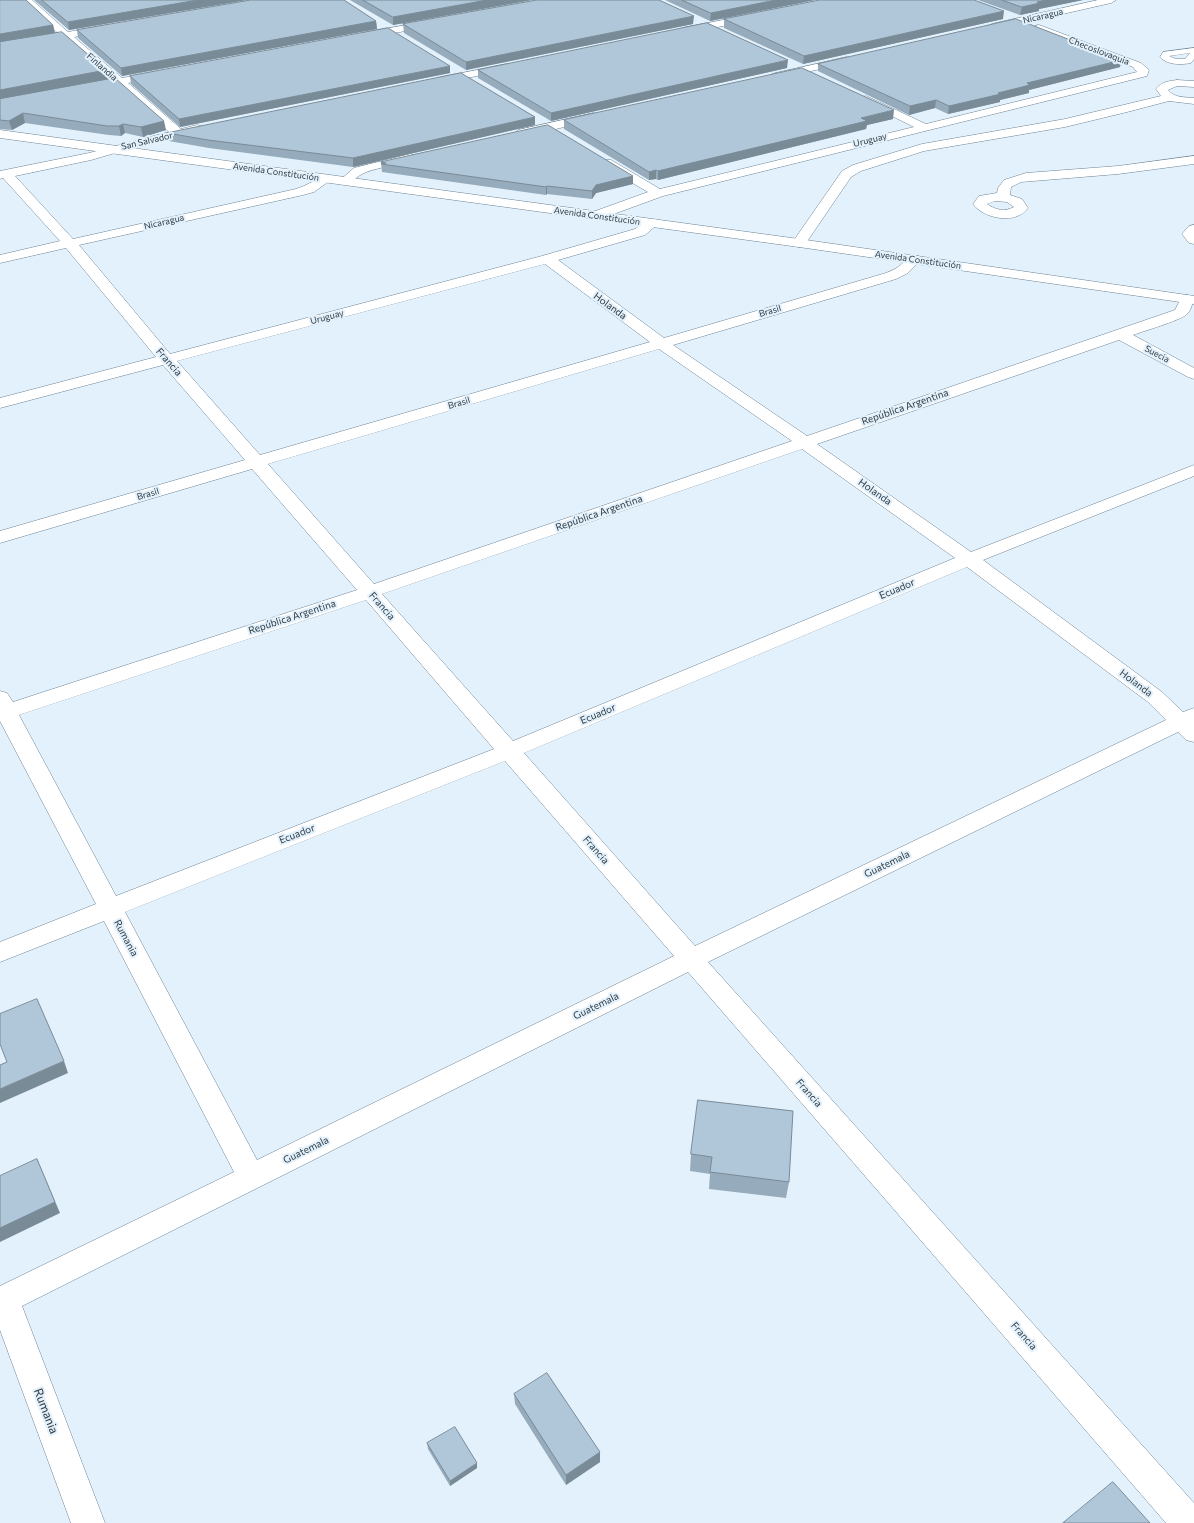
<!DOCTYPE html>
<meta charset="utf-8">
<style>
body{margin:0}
canvas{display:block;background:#e2f1fc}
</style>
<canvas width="1194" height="1523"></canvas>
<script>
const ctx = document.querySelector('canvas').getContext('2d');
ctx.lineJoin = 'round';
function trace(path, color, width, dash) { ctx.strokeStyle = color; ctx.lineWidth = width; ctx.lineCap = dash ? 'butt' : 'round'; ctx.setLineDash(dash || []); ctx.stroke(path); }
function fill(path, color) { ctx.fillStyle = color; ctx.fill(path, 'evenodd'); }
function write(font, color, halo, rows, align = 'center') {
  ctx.font = font + ' Commissioner,sans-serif'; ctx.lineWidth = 4; ctx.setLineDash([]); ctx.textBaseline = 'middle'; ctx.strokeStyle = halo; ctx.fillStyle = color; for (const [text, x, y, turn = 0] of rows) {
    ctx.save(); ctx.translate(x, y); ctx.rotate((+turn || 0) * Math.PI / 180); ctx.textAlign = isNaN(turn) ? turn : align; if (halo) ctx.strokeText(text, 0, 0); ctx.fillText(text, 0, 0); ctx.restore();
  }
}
const lane = new Path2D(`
 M 1194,48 L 1194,59 L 1191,63 C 1181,65 1167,65 1160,57 L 1163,52 ZM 1190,53 L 1185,59 L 1176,59 L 1169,56 Z`);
const street = new Path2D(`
 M 21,0 L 32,0 L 68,32 L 106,25 L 110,26 L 111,28 L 110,30 L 74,37 L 122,78 L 160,71 L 164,72 L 166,74 L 164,76 L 128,83 L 181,129 L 197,125 L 201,126 L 203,129 L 201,132 L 146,144 L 91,160 L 15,176 L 73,239 L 296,189 L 304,186 L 326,175 L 331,176 L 332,179 L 314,192 L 303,195 L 79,245 L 170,354 L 542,256 L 635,229 C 642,224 648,218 657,220 L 659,223 L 645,235 L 558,260 L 664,338 L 886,273 C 890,271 894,270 898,267 C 906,262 908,253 919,256 L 921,259 L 908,273 L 896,279 L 673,345 L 807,436 L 1175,310 L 1182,296 L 1187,295 L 1192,296 C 1194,302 1191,311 1186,315 C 1178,321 1144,331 1133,335 L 1194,368 L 1194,379 L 1188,377 L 1119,340 L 817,444 L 971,552 L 1194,465 L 1194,476 L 983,560 L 1162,692 L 1183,712 L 1194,708 L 1194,742 L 1186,740 L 1178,732 L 708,962 L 1194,1503 L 1194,1523 L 1166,1523 L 688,972 L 22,1306 L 105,1523 L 71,1523 L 0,1330 L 0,1286 L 234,1172 L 104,921 L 0,962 L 0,942 L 96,904 L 0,721 L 0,691 L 7,693 L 13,702 L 357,590 L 252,469 L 0,543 L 0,531 L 245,460 L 163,365 L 0,408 L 0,398 L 156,357 L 66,248 L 0,263 L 0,255 L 60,241 L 3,178 L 0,179 L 0,171 L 89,153 L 169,132 L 117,85 L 90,90 L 86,89 L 84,87 L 86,85 L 111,80 L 64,39 L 0,50 L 0,44 L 58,33 ZM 545,264 L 650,342 L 260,455 L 177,361 ZM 659,349 L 792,441 L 374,584 L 268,464 ZM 802,449 L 955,558 L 513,741 L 382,594 ZM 967,567 L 1148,702 L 1166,720 L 695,946 L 524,753 ZM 366,600 L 494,749 L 116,896 L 19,715 ZM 505,761 L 674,956 L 257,1160 L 125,912 Z
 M 1098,0 L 1116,0 L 1111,3 L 992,30 L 987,27 L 992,24 Z
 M 754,14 L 758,15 L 759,17 L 758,19 L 682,34 L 677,31 L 682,28 Z
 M 433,20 L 438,23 L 437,25 L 363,39 L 358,36 L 363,33 Z
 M 1039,25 L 1141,63 L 1149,70 L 1147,76 L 663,196 L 600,219 L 590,219 L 588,216 L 590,213 L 648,192 L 603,166 L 601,163 L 603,160 L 611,160 L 660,189 L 914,127 L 862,101 L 860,99 L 862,97 L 866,96 L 926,124 L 1137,72 L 1133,67 L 1035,30 L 1034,28 L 1035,26 Z
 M 847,57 L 851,58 L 852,60 L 851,62 L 776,79 L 770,76 L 772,74 Z
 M 507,64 L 512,67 L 511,69 L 437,84 L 431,81 L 437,78 Z
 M 1177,80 L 1194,81 L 1194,87 L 1177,86 L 1168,90 C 1174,98 1185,97 1194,98 L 1194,104 L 1169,101 L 1127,112 L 1065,127 L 924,151 L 861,171 L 851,177 L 804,246 L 799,247 L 794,246 L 792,243 L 842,171 L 853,165 L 922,144 L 1065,119 L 1161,96 L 1156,89 C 1161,82 1169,81 1177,80 Z
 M 594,113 L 598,115 L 600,117 L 598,119 L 522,137 L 518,136 L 516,133 L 518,130 Z
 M 410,154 L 414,155 L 416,158 L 414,161 C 401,164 373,168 362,174 C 354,178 351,186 340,184 L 339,181 L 354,168 Z
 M 1194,156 L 1194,164 L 1118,174 L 1021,182 L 1011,187 L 1010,195 L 1022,199 L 1028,208 C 1016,225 984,219 973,204 L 979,196 L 997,193 L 998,188 L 1004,180 L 1026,173 L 1118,166 ZM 995,201 L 1007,202 L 1014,207 C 1005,212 995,210 987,204 Z
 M 1194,225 L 1194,244 L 1189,243 L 1182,234 L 1189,226 Z`);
const secondary = new Path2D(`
 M 0,130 L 799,239 L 1194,296 L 1194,304 L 799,247 L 0,138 Z`);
const wall = new Path2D(`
 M 0,0 L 53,25 L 55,33 L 166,130 L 143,137 L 125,133 L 121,136 L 109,135 L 25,123 L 12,130 L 0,129 Z
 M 34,0 L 247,0 L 69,30 Z
 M 350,0 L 532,0 L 393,25 Z
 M 665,0 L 815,0 L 710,21 Z
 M 978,0 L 1083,0 L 1039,9 L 1039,11 L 1020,15 Z
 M 724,19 L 1003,19 L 803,64 L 724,28 Z
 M 376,21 L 377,29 L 122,76 L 78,38 L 77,30 Z
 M 403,24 L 693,24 L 466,70 L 404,33 Z
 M 818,64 L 1120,67 L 1029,90 L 1029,93 L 1000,100 L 1000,102 L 948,114 L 935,108 L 909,115 L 818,71 Z
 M 787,68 L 551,121 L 478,78 L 478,70 Z
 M 450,73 L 180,127 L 131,84 L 130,76 Z
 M 535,117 L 535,125 L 353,167 L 209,148 L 169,141 L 167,133 Z
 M 893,119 L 867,125 L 866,129 L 658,180 L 656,179 L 649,180 L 564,129 L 564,120 Z
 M 381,162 L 633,176 L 633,184 L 596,193 L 592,199 L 547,194 L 546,195 L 382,172 Z
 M 698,1100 L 789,1182 L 786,1198 L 709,1189 L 710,1174 L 690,1171 L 691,1154 Z
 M 514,1394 L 600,1462 L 566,1485 L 515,1404 Z
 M 427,1443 L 477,1468 L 450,1486 L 428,1449 Z`);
const shadedWall = new Path2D(`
 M 198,0 L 247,0 L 69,30 L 68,22 Z
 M 487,0 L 532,0 L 393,25 L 393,17 Z
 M 776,0 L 815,0 L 710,21 L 711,13 Z
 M 1046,0 L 1083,0 L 1039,9 L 1039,11 L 1020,15 L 1022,7 L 1037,2 Z
 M 1004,11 L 1003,19 L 803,64 L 804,56 Z
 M 694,16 L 693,24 L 466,70 L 466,62 Z
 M 376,21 L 377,29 L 122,76 L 121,68 Z
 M 53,25 L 55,33 L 0,42 L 0,34 Z
 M 788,60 L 787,68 L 551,121 L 551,113 Z
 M 1122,60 L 1120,67 L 1029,90 L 1029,93 L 1000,100 L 1000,102 L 948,114 L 949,106 L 998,93 L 1027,83 Z
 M 450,66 L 450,73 L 180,127 L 179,119 Z
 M 106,70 L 108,79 L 0,99 L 0,90 Z
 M 936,100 L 935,108 L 909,115 L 910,106 Z
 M 894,110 L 893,119 L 867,125 L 866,129 L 658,180 L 658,171 L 861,118 Z
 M 23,113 L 25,123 L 12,130 L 9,121 Z
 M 535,117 L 535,125 L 353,167 L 353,158 Z
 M 164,121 L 166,130 L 143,137 L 141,127 Z
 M 123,124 L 125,133 L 121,136 L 119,126 Z
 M 656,170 L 656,179 L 649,180 L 649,172 Z
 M 633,176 L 633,184 L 596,193 L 592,199 L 592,191 L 596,185 Z
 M 547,186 L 547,194 L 546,195 L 546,187 Z
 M 64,1061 L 68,1073 L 0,1103 L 0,1089 Z
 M 37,1159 L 60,1213 L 0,1242 L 0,1228 Z
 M 600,1452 L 600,1462 L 566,1485 L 566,1475 Z
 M 477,1463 L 477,1468 L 450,1486 L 450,1481 Z`);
const building = new Path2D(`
 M 0,0 L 26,0 L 53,25 L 0,34 Z
 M 42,0 L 198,0 L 68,22 Z
 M 251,0 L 344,0 L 376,21 L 121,68 L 77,30 Z
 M 363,0 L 487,0 L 393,17 Z
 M 537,0 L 659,0 L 694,16 L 466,62 L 403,24 Z
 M 682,0 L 776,0 L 711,13 Z
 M 820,0 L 974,0 L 1004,11 L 804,56 L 724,19 Z
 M 1002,0 L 1046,0 L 1037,2 L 1040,3 L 1022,7 Z
 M 1016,19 L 1122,60 L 1027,83 L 1030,85 L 998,93 L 1001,94 L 949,106 L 936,100 L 910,106 L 818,64 Z
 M 707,23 L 788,60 L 551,113 L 478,70 Z
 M 388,28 L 450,66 L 179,119 L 130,76 Z
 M 62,32 L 106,70 L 0,90 L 0,42 Z
 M 802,68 L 894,110 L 861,118 L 867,121 L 658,171 L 656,170 L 649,172 L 564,120 Z
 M 461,73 L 535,117 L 353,158 L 208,140 L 167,133 Z
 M 115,78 L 164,121 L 141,127 L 123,124 L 119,126 L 107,126 L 23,113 L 9,121 L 0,120 L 0,99 Z
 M 548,125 L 633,176 L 596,185 L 592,191 L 547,186 L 546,187 L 381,164 L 386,163 L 381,162 Z
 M 37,999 L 64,1061 L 0,1089 L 0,1065 L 7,1062 L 0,1044 L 0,1014 Z
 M 698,1100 L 793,1111 L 789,1182 L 710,1172 L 712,1157 L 691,1154 Z
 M 37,1159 L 55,1202 L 0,1228 L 0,1176 Z
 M 547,1373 L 600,1452 L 566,1475 L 514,1394 Z
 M 455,1427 L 477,1463 L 450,1481 L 427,1443 Z
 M 1113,1482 L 1150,1523 L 1063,1523 Z`);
const farStreetnames = [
 ["Nicaragua",1043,16,-13],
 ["Checoslovaquia",1099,51,21],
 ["Finlandia",102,67,41],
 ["Uruguay",870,140,-14],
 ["San Salvador",147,141,-13],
 ["Avenida Constitución",276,172,8],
 ["Avenida Constitución",597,216,8],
 ["Nicaragua",164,222,-13],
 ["Avenida Constitución",918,260,8],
 ["Brasil",770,311,-16],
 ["Uruguay",327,317,-15],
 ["Suecia",1157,354,28],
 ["Brasil",459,403,-16],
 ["Brasil",148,494,-16]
];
const streetNames = [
 ["Holanda",610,306,36],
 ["Francia",169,362,49],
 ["República Argentina",905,407,-19],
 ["Holanda",875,492,35],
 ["República Argentina",599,513,-19],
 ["Ecuador",897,589,-23],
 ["Francia",382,606,49],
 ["República Argentina",292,617,-18],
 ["Holanda",1136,683,37],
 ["Ecuador",598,714,-23],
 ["Ecuador",297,834,-21],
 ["Francia",596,850,49],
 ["Guatemala",887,864,-26],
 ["Rumania",126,938,62],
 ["Guatemala",596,1006,-26],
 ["Francia",809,1093,49],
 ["Guatemala",306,1150,-26],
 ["Francia",1024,1336,49]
];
const nearStreetnames = [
 ["Rumania",46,1411,69]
];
trace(lane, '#6d8394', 1);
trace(street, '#6d8394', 1);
trace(secondary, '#6d8394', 1);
fill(lane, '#fff');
fill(street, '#fff');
fill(secondary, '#fff');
fill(wall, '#96abbb');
fill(shadedWall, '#7a8b98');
fill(building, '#afc7d9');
trace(building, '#7a8b98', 1);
write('9px', '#313b42', '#e2f1fc', farStreetnames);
write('10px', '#313b42', '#e2f1fc', streetNames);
write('12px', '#313b42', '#e2f1fc', nearStreetnames);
</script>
